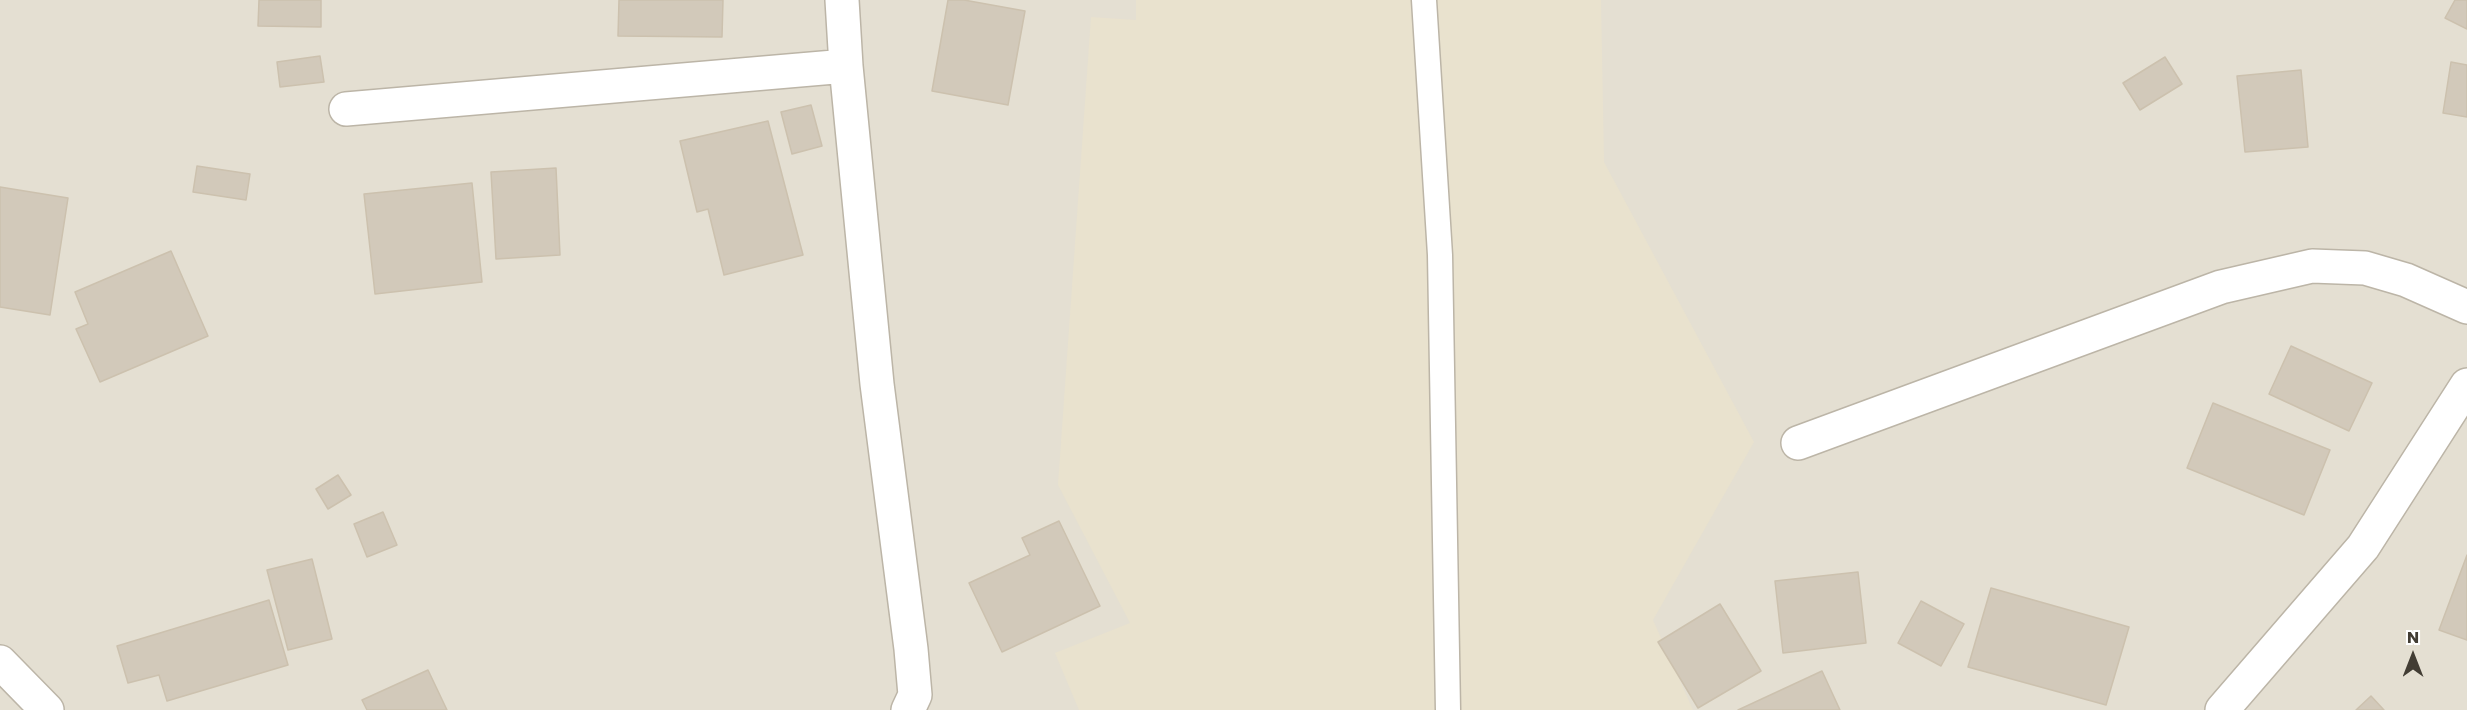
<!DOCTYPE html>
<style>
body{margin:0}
#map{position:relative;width:2467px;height:710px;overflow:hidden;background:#f1ede4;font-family:Poppins,sans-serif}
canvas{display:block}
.north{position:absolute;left:2383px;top:626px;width:60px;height:60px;-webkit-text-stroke:4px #fff;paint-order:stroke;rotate:0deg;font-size:16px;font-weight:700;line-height:24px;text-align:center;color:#423d34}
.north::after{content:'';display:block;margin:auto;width:21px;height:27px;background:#423d34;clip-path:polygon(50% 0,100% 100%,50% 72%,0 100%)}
</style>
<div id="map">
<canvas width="2467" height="710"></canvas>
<div class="north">N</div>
</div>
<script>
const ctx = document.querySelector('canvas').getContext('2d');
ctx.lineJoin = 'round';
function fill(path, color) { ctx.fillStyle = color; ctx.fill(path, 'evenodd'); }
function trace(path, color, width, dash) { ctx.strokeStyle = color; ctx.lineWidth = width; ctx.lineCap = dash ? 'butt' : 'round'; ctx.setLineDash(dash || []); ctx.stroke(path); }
const residential = new Path2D(`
 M 0,0 L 2467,0 L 2467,710 L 0,710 Z`);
const education = new Path2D(`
 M 1136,0 L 1601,0 L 1604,162 L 1754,442 L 1653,620 L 1693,710 L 1079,710 L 1055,653 L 1130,623 L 1058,485 L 1091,17 L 1136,20 Z`);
const building = new Path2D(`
 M 259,0 L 321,0 L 321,27 L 258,26 Z
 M 619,0 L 723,0 L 722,37 L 618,36 Z
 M 948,0 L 964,0 L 1025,11 L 1008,105 L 932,91 Z
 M 2455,0 L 2467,0 L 2467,29 L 2445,18 Z
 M 320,56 L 324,82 L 280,87 L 277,62 Z
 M 2165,57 L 2182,84 L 2140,110 L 2123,83 Z
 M 2451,62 L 2467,65 L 2467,117 L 2443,113 Z
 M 2301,70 L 2308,147 L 2245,152 L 2237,76 Z
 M 811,105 L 822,146 L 792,154 L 781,112 Z
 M 768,121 L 803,255 L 724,275 L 708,209 L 697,212 L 680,141 Z
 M 197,166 L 250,174 L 246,200 L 193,192 Z
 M 556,168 L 560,255 L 496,259 L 491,172 Z
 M 472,183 L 482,282 L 375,294 L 364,194 Z
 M 0,187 L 68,198 L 50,315 L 0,307 Z
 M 171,251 L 208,336 L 100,382 L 76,329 L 88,324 L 75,292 Z
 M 2291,346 L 2372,383 L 2349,431 L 2269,394 Z
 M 2213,403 L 2330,450 L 2304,515 L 2187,468 Z
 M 338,475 L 351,495 L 328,509 L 316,489 Z
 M 383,512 L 397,545 L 367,557 L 354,524 Z
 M 1059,521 L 1100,606 L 1002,652 L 969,583 L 1030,555 L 1022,538 Z
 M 2467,555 L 2467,640 L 2439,630 Z
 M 312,559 L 332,639 L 288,650 L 267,570 Z
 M 1858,572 L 1866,643 L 1783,653 L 1775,581 Z
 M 1991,588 L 2129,627 L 2106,705 L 1968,667 Z
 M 269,600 L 288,665 L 167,701 L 159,675 L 128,683 L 117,646 Z
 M 1921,601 L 1964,624 L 1941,666 L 1898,643 Z
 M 1720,604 L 1761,671 L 1698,708 L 1658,642 Z
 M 428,670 L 447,710 L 367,710 L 362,700 Z
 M 1822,671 L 1840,710 L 1738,710 Z
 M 2371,696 L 2384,710 L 2356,710 Z`);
const service = new Path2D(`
 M 1424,0 L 1440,255 L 1448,710`);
const minor = new Path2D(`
 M 842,0 L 846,66 L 877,384 L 911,649 L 915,695 L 908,710
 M 346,109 L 846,66
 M 1798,443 L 2221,287 L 2312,266 L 2365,268 L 2406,280 L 2467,307
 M 0,662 L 47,710`);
const tertiary = new Path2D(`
 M 2222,710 L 2363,547 L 2467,385`);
fill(residential, '#e4dfd2');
fill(education, '#e9e2ce');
fill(building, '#d2c9ba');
trace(building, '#ccc1ae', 1.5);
trace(service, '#bcb5a7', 27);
trace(minor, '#bcb5a7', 36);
trace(tertiary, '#bcb5a7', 36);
trace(service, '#fff', 24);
trace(minor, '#fff', 33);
trace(tertiary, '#fff', 33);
</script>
